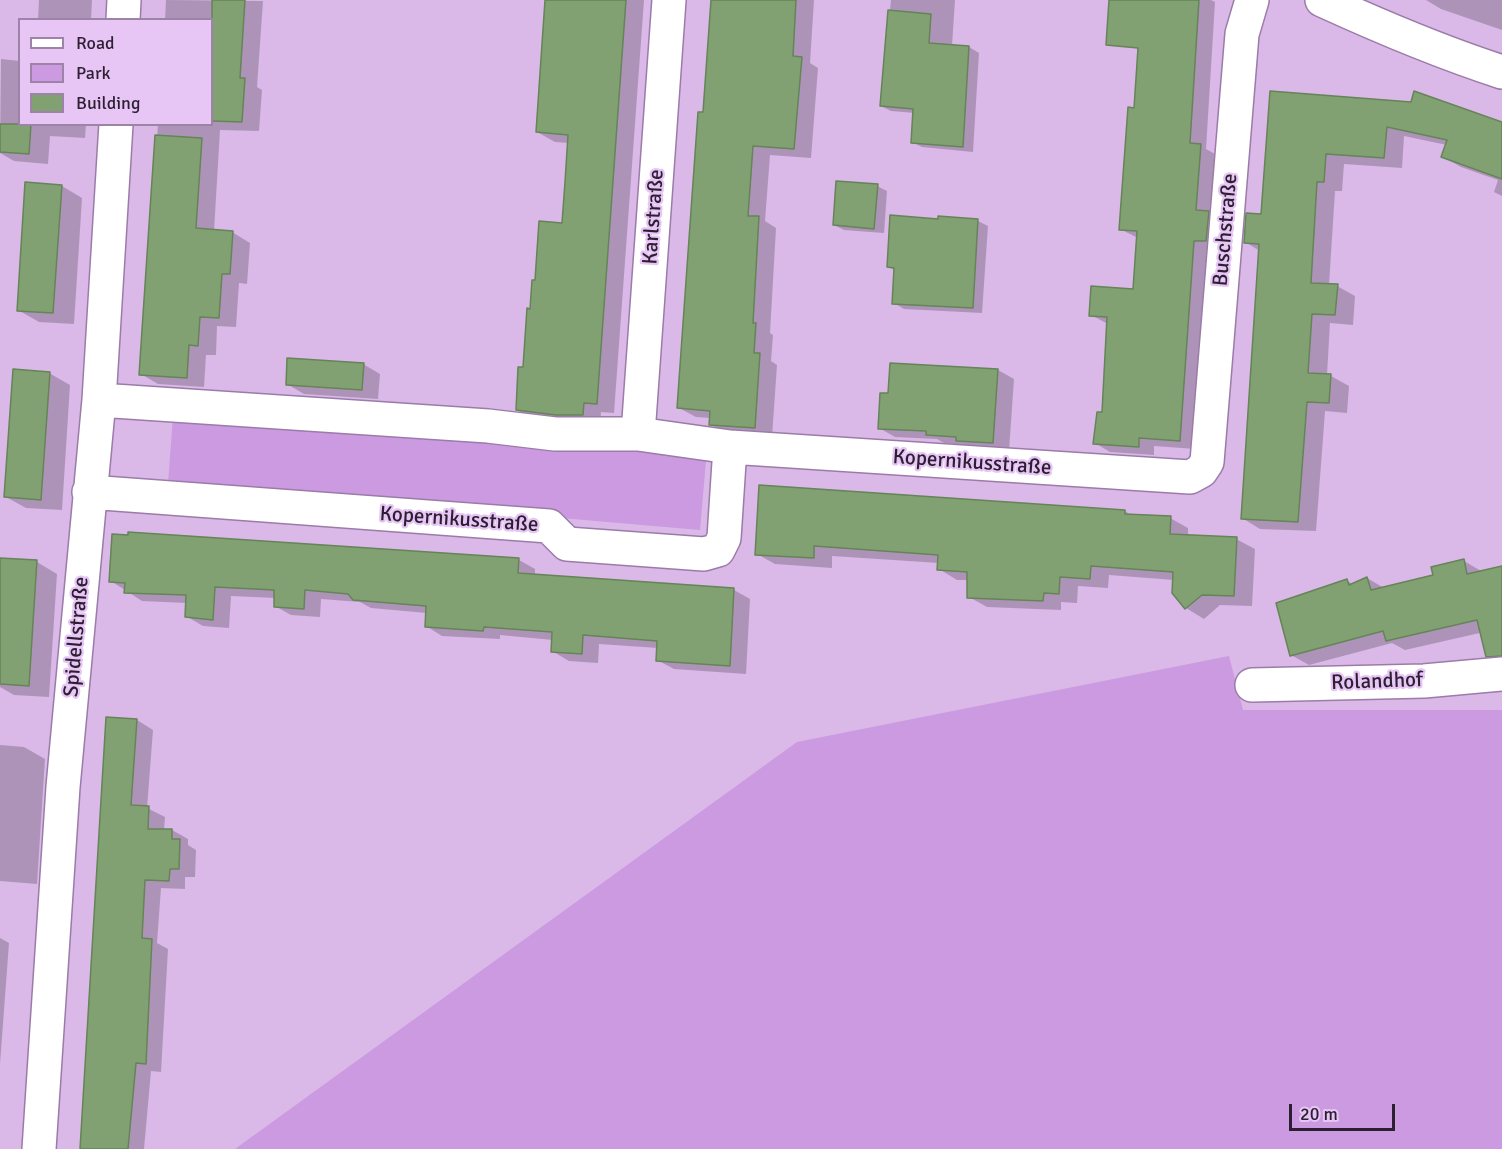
<!DOCTYPE html>
<meta charset="utf-8">
<style>
body{margin:0}
#map{position:relative;width:1502px;height:1149px;overflow:hidden;background:#dab8e8;font-family:Signika,sans-serif}
canvas{display:block}
.legend{position:absolute;left:18px;top:18px;width:195px;height:108px;box-sizing:border-box;background:#e7c5f5;border:2px solid #9c83a7;margin:0;padding:8px 10px;list-style:none;font-size:18px;color:#2c1f31}
.legend li{display:flex;align-items:center;gap:12px;height:30px}
.legend b{width:30px;border:2px solid #9c83a7}
.scale{position:absolute;left:1289px;top:1104px;width:106px;height:27px;box-sizing:border-box;border:3px solid #2c1f31;border-top:0;padding-left:8px;font-size:18px;line-height:21px;white-space:nowrap;color:#2c1f31;-webkit-text-stroke:4px #e7c5f5;paint-order:stroke}
</style>
<div id="map">
<canvas width="1502" height="1149"></canvas>
<ul class="legend">
<li><b style="height:8px;background:#fff"></b>Road</li>
<li><b style="height:16px;background:#cb9ae0"></b>Park</li>
<li><b style="height:16px;background:#82a173"></b>Building</li>
</ul>
<div class="scale">20 m</div>
</div>
<script>
const ctx = document.querySelector('canvas').getContext('2d');
ctx.lineJoin = 'round';
function fill(path, color) { ctx.fillStyle = color; ctx.fill(path, 'evenodd'); }
function trace(path, color, width, dash) { ctx.strokeStyle = color; ctx.lineWidth = width; ctx.lineCap = dash ? 'butt' : 'round'; ctx.setLineDash(dash || []); ctx.stroke(path); }
function write(font, color, halo, rows, align = 'center') {
  ctx.font = font + ' Signika,sans-serif'; ctx.lineWidth = 4.5; ctx.setLineDash([]); ctx.textBaseline = 'middle'; ctx.strokeStyle = halo; ctx.fillStyle = color; for (const [text, x, y, turn = 0] of rows) {
    ctx.save(); ctx.translate(x, y); ctx.rotate((+turn || 0) * Math.PI / 180); ctx.textAlign = isNaN(turn) ? turn : align; if (halo) ctx.strokeText(text, 0, 0); ctx.fillText(text, 0, 0); ctx.restore();
  }
}
const green = new Path2D(`
 M 173,416 L 707,449 L 700,530 L 168,484 Z
 M 1229,656 L 1243,710 L 1502,710 L 1502,1149 L 235,1149 L 797,742 Z`);
const shadow = new Path2D(`
 M 39,0 L 92,0 L 91,20 L 38,20 Z
 M 166,0 L 263,1 L 257,87 L 262,90 L 259,131 L 220,130 L 214,231 L 232,232 L 250,243 L 247,284 L 239,283 L 236,327 L 217,326 L 216,355 L 206,355 L 204,387 L 158,384 L 141,374 L 158,124 L 212,124 L 212,20 L 165,20 Z
 M 546,0 L 644,0 L 614,413 L 601,412 L 600,424 L 535,420 L 517,410 L 536,281 L 563,224 L 569,143 L 555,142 L 537,132 Z
 M 713,0 L 814,0 L 810,63 L 818,68 L 811,158 L 770,155 L 765,221 L 776,228 L 770,333 L 773,335 L 771,361 L 777,365 L 772,437 L 728,434 L 710,424 L 711,418 L 696,417 L 679,408 Z
 M 891,0 L 955,0 L 952,46 L 969,47 L 979,53 L 973,152 L 922,147 L 912,142 L 915,113 L 891,111 L 881,106 Z
 M 1125,0 L 1211,0 L 1215,2 L 1206,149 L 1215,154 L 1195,449 L 1154,446 L 1154,455 L 1110,452 L 1095,443 L 1103,414 L 1108,324 L 1091,315 L 1135,291 L 1138,238 L 1120,229 L 1136,110 L 1141,35 Z
 M 1426,0 L 1502,0 L 1502,30 L 1441,9 Z
 M 1,59 L 20,61 L 20,124 L 86,124 L 85,138 L 50,136 L 48,164 L 14,161 L 0,153 Z
 M 1271,93 L 1502,124 L 1502,196 L 1494,192 L 1498,180 L 1461,167 L 1443,157 L 1447,145 L 1404,136 L 1402,168 L 1344,164 L 1342,191 L 1335,191 L 1329,285 L 1337,286 L 1355,296 L 1353,325 L 1330,323 L 1327,375 L 1331,376 L 1349,386 L 1347,413 L 1325,411 L 1316,531 L 1260,529 L 1242,518 L 1260,251 L 1245,242 L 1262,216 Z
 M 62,186 L 82,198 L 74,324 L 39,322 L 18,310 Z
 M 877,186 L 887,191 L 884,233 L 844,230 L 834,225 Z
 M 940,218 L 978,221 L 988,226 L 982,313 L 904,309 L 894,303 L 896,271 L 889,267 L 939,221 Z
 M 363,364 L 380,374 L 378,399 L 304,394 L 287,384 Z
 M 998,370 L 1014,379 L 1009,451 L 974,449 L 966,445 L 944,443 L 937,439 L 895,437 L 879,428 L 890,394 Z
 M 49,373 L 70,385 L 62,510 L 26,508 L 6,497 Z
 M 761,487 L 1125,511 L 1133,516 L 1170,518 L 1188,528 L 1188,536 L 1236,539 L 1255,549 L 1252,606 L 1220,605 L 1204,619 L 1186,608 L 1173,592 L 1174,580 L 1109,575 L 1108,588 L 1078,586 L 1077,603 L 1061,602 L 1061,610 L 987,607 L 969,597 L 969,580 L 957,580 L 939,569 L 939,563 L 832,556 L 832,568 L 775,564 L 757,554 Z
 M 519,560 L 535,569 L 535,576 L 734,590 L 750,599 L 746,674 L 674,669 L 657,660 L 658,648 L 599,644 L 598,663 L 569,661 L 552,651 L 553,640 L 500,635 L 500,639 L 442,636 L 426,626 L 427,613 L 371,608 L 360,602 L 321,599 L 320,617 L 291,615 L 275,606 L 276,598 L 231,596 L 229,628 L 203,626 L 186,616 L 187,603 L 142,601 L 111,581 Z
 M 1464,561 L 1481,571 L 1502,567 L 1502,641 L 1484,632 L 1405,650 L 1392,643 L 1309,665 L 1291,655 L 1347,581 L 1353,584 L 1367,578 L 1384,588 L 1434,576 Z
 M 37,562 L 57,574 L 49,697 L 14,695 L 0,687 L 0,584 Z
 M 137,720 L 153,730 L 147,808 L 165,817 L 164,830 L 172,830 L 188,839 L 188,845 L 196,850 L 195,877 L 185,877 L 185,889 L 161,888 L 157,943 L 168,949 L 161,1072 L 151,1071 L 144,1149 L 81,1149 Z
 M 0,745 L 24,747 L 45,759 L 37,884 L 0,881 Z
 M 0,938 L 9,943 L 0,1064 Z`);
const building = new Path2D(`
 M 212,0 L 245,0 L 240,78 L 245,78 L 242,122 L 212,121 Z
 M 545,0 L 626,0 L 597,404 L 584,403 L 583,415 L 556,415 L 516,410 L 518,367 L 523,367 L 527,308 L 530,309 L 532,280 L 535,280 L 539,221 L 562,223 L 565,182 L 568,135 L 536,132 Z
 M 711,0 L 796,0 L 793,56 L 802,57 L 794,149 L 753,146 L 748,216 L 759,216 L 753,323 L 756,323 L 754,353 L 760,353 L 755,428 L 709,425 L 710,411 L 677,408 L 698,112 L 703,112 Z
 M 1109,0 L 1199,0 L 1190,143 L 1201,144 L 1196,210 L 1209,211 L 1206,241 L 1194,241 L 1180,441 L 1139,438 L 1139,447 L 1093,444 L 1097,412 L 1102,412 L 1107,317 L 1089,316 L 1091,286 L 1133,289 L 1137,231 L 1119,230 L 1128,107 L 1134,108 L 1138,48 L 1106,45 Z
 M 888,10 L 931,14 L 929,43 L 969,46 L 963,147 L 911,143 L 913,109 L 880,106 Z
 M 1270,91 L 1411,102 L 1414,91 L 1502,122 L 1502,179 L 1441,157 L 1447,140 L 1387,127 L 1384,158 L 1326,154 L 1324,182 L 1317,182 L 1311,283 L 1338,284 L 1335,315 L 1312,314 L 1308,373 L 1331,374 L 1329,403 L 1307,402 L 1298,522 L 1241,519 L 1259,244 L 1244,243 L 1246,213 L 1261,214 Z
 M 0,124 L 31,124 L 29,154 L 0,152 Z
 M 155,135 L 202,138 L 196,228 L 233,231 L 230,274 L 222,274 L 219,318 L 200,317 L 198,346 L 189,345 L 187,378 L 139,375 Z
 M 836,181 L 878,184 L 874,229 L 833,225 Z
 M 25,182 L 62,185 L 53,313 L 17,311 Z
 M 890,215 L 938,219 L 938,216 L 978,219 L 973,308 L 892,304 L 894,268 L 887,267 Z
 M 287,358 L 364,363 L 362,390 L 286,385 Z
 M 890,363 L 998,369 L 993,443 L 956,441 L 956,437 L 926,435 L 926,431 L 878,429 L 880,393 L 888,393 Z
 M 13,369 L 50,372 L 41,500 L 4,497 Z
 M 759,485 L 1125,510 L 1125,514 L 1171,516 L 1170,534 L 1237,537 L 1234,596 L 1202,595 L 1185,609 L 1172,593 L 1173,572 L 1091,566 L 1090,579 L 1060,577 L 1059,594 L 1044,593 L 1043,601 L 967,598 L 967,572 L 937,570 L 938,555 L 814,546 L 814,558 L 755,555 Z
 M 128,532 L 519,558 L 518,573 L 734,588 L 730,666 L 656,661 L 657,641 L 583,635 L 582,654 L 551,652 L 552,632 L 484,627 L 483,631 L 425,627 L 426,606 L 353,600 L 348,594 L 305,590 L 304,609 L 274,607 L 274,590 L 215,587 L 213,620 L 185,617 L 186,595 L 124,593 L 125,583 L 109,582 L 112,534 L 128,535 Z
 M 0,558 L 37,560 L 29,686 L 0,684 Z
 M 1464,559 L 1467,574 L 1502,566 L 1502,656 L 1486,657 L 1477,620 L 1386,641 L 1383,631 L 1290,656 L 1276,603 L 1347,579 L 1349,585 L 1367,577 L 1371,590 L 1433,575 L 1431,567 Z
 M 106,717 L 137,719 L 131,805 L 149,806 L 148,829 L 172,829 L 172,839 L 180,839 L 179,869 L 170,869 L 169,881 L 145,880 L 142,938 L 152,939 L 146,1064 L 136,1063 L 128,1149 L 80,1149 Z`);
const street = new Path2D(`
 M 123,20 L 124,0
 M 99,400 L 488,426 L 555,434 L 638,434 L 730,447 L 1190,477 L 1201,471 L 1207,462 L 1242,34 L 1252,0
 M 638,434 L 669,0
 M 89,492 L 549,526 L 567,544 L 704,554 L 718,550 L 724,538 L 730,447
 M 1252,685 L 1424,681 L 1502,674
 M 39,1149 L 63,787 L 99,400 L 116,124`);
const secondary = new Path2D(`
 M 1322,0 C 1381,27 1440,52 1502,72`);
const streetNames = [
 ["Karlstraße",654,217,-86],
 ["Buschstraße",1226,230,-85],
 ["Kopernikusstraße",972,463,4],
 ["Kopernikusstraße",459,520,4],
 ["Spidellstraße",77,637,-85],
 ["Rolandhof",1377,682,-2]
];
fill(green, '#cb9ae0');
fill(shadow, '#0003');
fill(building, '#82a173');
trace(building, '#658457', 1.5);
trace(street, '#9b7ca8', 36);
trace(secondary, '#9b7ca8', 36);
trace(street, '#fff', 33);
trace(secondary, '#fff', 33);
write('21px', '#2c1f31', '#e7c5f5', streetNames);
</script>
